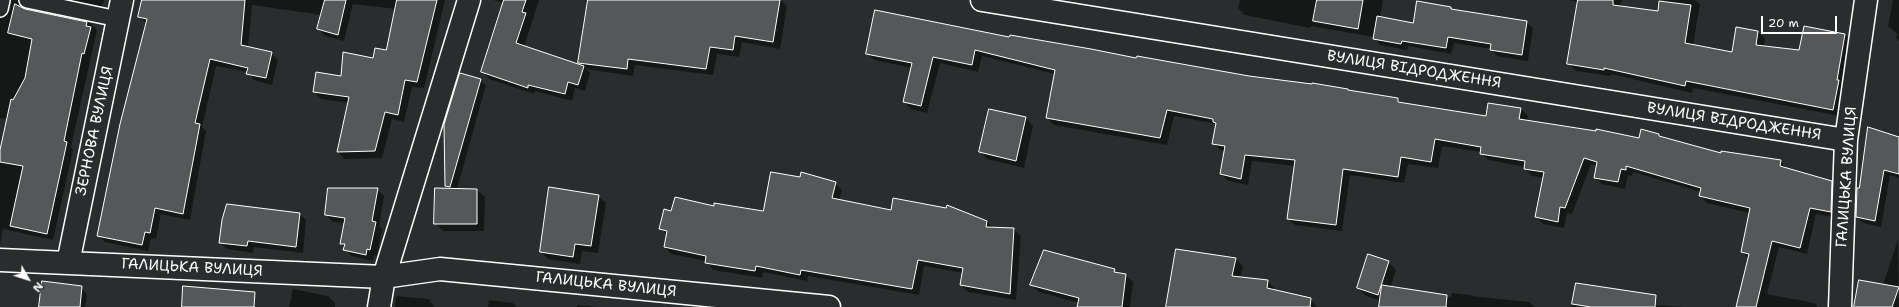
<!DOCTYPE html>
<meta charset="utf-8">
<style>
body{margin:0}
#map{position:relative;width:1899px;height:307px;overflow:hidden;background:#2a2d2e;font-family:"Shantell Sans",sans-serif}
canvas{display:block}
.north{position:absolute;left:8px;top:259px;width:40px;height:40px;-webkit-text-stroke:3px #2a2d2e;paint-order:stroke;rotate:129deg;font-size:11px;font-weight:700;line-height:16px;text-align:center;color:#fff}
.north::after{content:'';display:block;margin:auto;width:14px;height:18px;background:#fff;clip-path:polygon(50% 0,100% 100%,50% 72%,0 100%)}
.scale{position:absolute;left:1761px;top:16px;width:76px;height:18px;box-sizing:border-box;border:2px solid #fff;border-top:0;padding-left:5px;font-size:12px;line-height:14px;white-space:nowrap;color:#fff;-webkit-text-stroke:3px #2a2d2e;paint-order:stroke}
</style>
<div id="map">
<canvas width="1899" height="307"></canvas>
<div class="north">N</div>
<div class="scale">20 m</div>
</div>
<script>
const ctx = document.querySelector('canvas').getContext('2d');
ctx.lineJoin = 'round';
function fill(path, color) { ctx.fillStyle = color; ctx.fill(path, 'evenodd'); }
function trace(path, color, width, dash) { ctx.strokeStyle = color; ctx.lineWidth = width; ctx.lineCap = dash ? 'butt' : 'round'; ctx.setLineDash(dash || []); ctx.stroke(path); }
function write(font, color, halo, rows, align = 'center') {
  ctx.font = font + ' "Shantell Sans",sans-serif'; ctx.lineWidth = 4; ctx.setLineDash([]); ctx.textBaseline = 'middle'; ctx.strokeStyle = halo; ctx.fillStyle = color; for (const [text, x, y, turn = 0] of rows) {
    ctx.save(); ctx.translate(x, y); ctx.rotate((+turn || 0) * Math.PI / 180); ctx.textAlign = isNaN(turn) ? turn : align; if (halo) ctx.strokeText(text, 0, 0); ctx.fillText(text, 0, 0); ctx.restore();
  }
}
const shadow = new Path2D(`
 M 12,0 L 29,0 L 25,5 L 25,10 L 90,23 L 97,30 L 71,147 L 73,150 L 53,240 L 3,229 L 0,245 L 0,155 L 7,119 L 0,118 L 0,18 L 3,19 L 10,11 Z
 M 48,0 L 104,0 L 101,11 Z
 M 143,0 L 445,0 L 424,88 L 412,87 L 404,122 L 392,119 L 382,158 L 344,159 L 338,152 L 349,103 L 321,99 L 314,92 L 387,51 L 396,9 L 353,4 L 344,41 L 325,36 L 318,29 L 322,15 L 252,5 L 248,48 L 271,53 L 278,60 L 272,85 L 254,80 L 248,72 L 216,66 L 202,127 L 206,131 L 190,220 L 161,214 L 156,239 L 151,238 L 148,251 L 105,242 L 98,235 L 147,24 L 139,17 Z
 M 493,0 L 539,0 L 524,47 L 583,66 L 579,62 L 589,1 L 582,0 L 781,0 L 787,6 L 780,49 L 742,42 L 739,57 L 717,54 L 713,75 L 635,65 L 633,76 L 586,69 L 590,73 L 585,91 L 575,88 L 572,101 L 535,91 L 534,94 L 489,79 L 483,72 L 504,3 Z
 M 1240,0 L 1383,0 L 1380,18 L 1414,25 L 1451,8 L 1454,11 L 1526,22 L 1533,28 L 1528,61 L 1497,56 L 1491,49 L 1454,43 L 1451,54 L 1408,46 L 1407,50 L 1380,45 L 1374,37 L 1311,26 L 1310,28 L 1245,15 L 1238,8 Z
 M 1569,0 L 1622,0 L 1620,7 L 1659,12 L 1664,0 L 1695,0 L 1700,4 L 1693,45 L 1733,53 L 1758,32 L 1765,39 L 1764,47 L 1800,51 L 1804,27 L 1845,35 L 1852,42 L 1840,116 L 1693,88 L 1692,93 L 1611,74 L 1611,76 L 1576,71 L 1568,63 L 1578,2 Z
 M 1893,0 L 1899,0 L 1899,41 L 1896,38 L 1897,34 L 1888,26 Z
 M 1010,38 L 1249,77 L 1348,90 L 1349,91 L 1398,99 L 1403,104 L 1487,117 L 1489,104 L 1521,109 L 1528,116 L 1527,121 L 1640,139 L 1659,135 L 1662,138 L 1722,154 L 1780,161 L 1787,169 L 1832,182 L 1838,189 L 1837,218 L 1816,214 L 1807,254 L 1779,247 L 1767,294 L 1814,303 L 1818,307 L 1737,307 L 1749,259 L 1742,252 L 1750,213 L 1707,203 L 1700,196 L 1701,192 L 1633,172 L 1632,176 L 1628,175 L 1625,189 L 1602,184 L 1595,178 L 1597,166 L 1591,164 L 1572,214 L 1567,213 L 1564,228 L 1543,224 L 1536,217 L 1544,178 L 1532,176 L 1525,169 L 1525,167 L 1488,160 L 1481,152 L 1442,146 L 1438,168 L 1408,164 L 1404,183 L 1350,175 L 1342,231 L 1295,225 L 1288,219 L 1295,166 L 1252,161 L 1248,185 L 1228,181 L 1221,174 L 1225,151 L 1220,150 L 1213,143 L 1217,124 L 1174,116 L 1167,145 L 1054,125 L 1047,118 L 1055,74 L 982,56 L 978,72 L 940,63 L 927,113 L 911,109 L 904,102 L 912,68 L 874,60 L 867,53 Z
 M 480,80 L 486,85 L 457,189 L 477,190 L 485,197 L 484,231 L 443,231 L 435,223 L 449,189 L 446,186 Z
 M 989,110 L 1026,118 L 1033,126 L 1024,168 L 987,159 L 980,151 Z
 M 1899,138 L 1899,178 L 1890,175 L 1881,227 L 1863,223 L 1857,217 L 1860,190 Z
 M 835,183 L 842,190 L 839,201 L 891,211 L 987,221 L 993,228 L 1014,229 L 1021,236 L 1016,300 L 968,292 L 961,285 L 963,273 L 924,266 L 919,295 L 808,276 L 807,281 L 763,272 L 762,278 L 713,270 L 706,261 L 671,254 L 665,247 L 667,235 L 661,229 L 715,207 L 764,212 Z
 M 377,189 L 384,196 L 379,226 L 382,229 L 377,256 L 374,255 L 373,261 L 351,256 L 341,243 L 345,223 L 333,222 L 326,215 Z
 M 598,196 L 606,203 L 598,253 L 582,251 L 580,264 L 548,259 L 541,252 Z
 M 299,214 L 306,220 L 303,253 L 254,247 L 253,253 L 227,249 L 220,243 Z
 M 1898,239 L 1899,307 L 1855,307 L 1883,285 Z
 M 1177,250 L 1236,259 L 1243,266 L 1240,278 L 1267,281 L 1274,288 L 1274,291 L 1310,299 L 1317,307 L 1167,307 Z
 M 1388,262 L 1396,270 L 1390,288 L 1451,297 L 1452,293 L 1471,295 L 1472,296 L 1529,302 L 1535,307 L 1380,307 L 1381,301 L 1366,296 L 1358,288 Z
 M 1114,270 L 1118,274 L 1125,275 L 1133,282 L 1130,307 L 1078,307 L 1079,303 L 1039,292 L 1032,285 Z
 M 1576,284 L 1643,304 L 1683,307 L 1572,307 Z
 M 79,286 L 87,294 L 85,307 L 40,307 Z
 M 293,289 L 328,296 L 335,303 L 335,307 L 289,307 Z
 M 396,296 L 428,299 L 435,307 L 395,307 Z
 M 489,300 L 513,303 L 517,307 L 488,307 Z
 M 577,305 L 598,307 L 577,307 Z`);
const building = new Path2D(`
 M 142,0 L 245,0 L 241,45 L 272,52 L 266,78 L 246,74 L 248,68 L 210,59 L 195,123 L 200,124 L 183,214 L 155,208 L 150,233 L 145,232 L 142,245 L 97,236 L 120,124 L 147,19 L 138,17 Z
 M 325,0 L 346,0 L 338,35 L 317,29 Z
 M 397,0 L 437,0 L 417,82 L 405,80 L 398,115 L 385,112 L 375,151 L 337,152 L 349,97 L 313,92 L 316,72 L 341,76 L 343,52 L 373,58 L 375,48 L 386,50 Z
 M 504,0 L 526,0 L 522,12 L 526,13 L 516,43 L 584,66 L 578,85 L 568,82 L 565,94 L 528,85 L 528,88 L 481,72 Z
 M 588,0 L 780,0 L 773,42 L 735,36 L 733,50 L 710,47 L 706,69 L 628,59 L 627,69 L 578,63 Z
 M 1317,0 L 1363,0 L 1358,29 L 1313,21 Z
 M 1578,0 L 1613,0 L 1613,5 L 1658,11 L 1659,1 L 1691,5 L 1685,43 L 1732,52 L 1736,27 L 1758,31 L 1756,45 L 1799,50 L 1804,26 L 1845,34 L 1837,80 L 1839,80 L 1833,110 L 1686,81 L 1685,86 L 1604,68 L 1604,70 L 1567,64 Z
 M 1417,1 L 1451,7 L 1451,9 L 1527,21 L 1522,55 L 1490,50 L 1491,44 L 1448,37 L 1446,48 L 1402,41 L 1401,44 L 1373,39 L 1377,16 L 1413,23 Z
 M 15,4 L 25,9 L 87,22 L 86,26 L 91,27 L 84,54 L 82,53 L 64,141 L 67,142 L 47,234 L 10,226 L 23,166 L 0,162 L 0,150 L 11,99 L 13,100 L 25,78 L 32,39 L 8,33 Z
 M 875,10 L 1009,37 L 1010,35 L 1091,49 L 1136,58 L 1137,56 L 1249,76 L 1312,84 L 1312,83 L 1348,89 L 1348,90 L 1398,98 L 1398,102 L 1486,116 L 1488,103 L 1521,108 L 1519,119 L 1596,131 L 1596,129 L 1639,138 L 1641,129 L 1659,134 L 1659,136 L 1721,153 L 1721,151 L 1781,160 L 1780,166 L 1832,181 L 1831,212 L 1810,208 L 1800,248 L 1772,241 L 1756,307 L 1736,307 L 1749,254 L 1741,252 L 1750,208 L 1699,196 L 1701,188 L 1626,166 L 1626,170 L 1621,169 L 1618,182 L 1594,178 L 1597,162 L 1584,158 L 1565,208 L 1560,207 L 1558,222 L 1535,217 L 1544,172 L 1524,169 L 1525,161 L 1480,154 L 1481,147 L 1435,139 L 1431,162 L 1401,157 L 1398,177 L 1343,169 L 1336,225 L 1287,219 L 1295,160 L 1245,155 L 1241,179 L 1220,174 L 1225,146 L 1212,144 L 1216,123 L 1213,122 L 1213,119 L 1167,110 L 1160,138 L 1046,118 L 1055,70 L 975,50 L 972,65 L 933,57 L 921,106 L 903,102 L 912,63 L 866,54 Z
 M 460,73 L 481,79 L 450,187 L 445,186 L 444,125 Z
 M 989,109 L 1026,117 L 1016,161 L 979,152 Z
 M 1868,127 L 1899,137 L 1899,174 L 1884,170 L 1875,221 L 1856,217 L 1857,188 L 1859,188 Z
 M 771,172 L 800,177 L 801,172 L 836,182 L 832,198 L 891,210 L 893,198 L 946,208 L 947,205 L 987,221 L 986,227 L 1014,228 L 1010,294 L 960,285 L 963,268 L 918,260 L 912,289 L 801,270 L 800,275 L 756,266 L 755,271 L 705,263 L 706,256 L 664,247 L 667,231 L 659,229 L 664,209 L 671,211 L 675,197 L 714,206 L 714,203 L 763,211 Z
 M 549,187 L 599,195 L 591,246 L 575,244 L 573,257 L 540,252 Z
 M 328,188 L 378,188 L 372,221 L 376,222 L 370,250 L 367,249 L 366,255 L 343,250 L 345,244 L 340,244 L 345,218 L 325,215 Z
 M 435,188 L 477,189 L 477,224 L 434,224 Z
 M 227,204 L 300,213 L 296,247 L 248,241 L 247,246 L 219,243 L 222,220 Z
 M 1176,249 L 1236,258 L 1232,276 L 1268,280 L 1267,288 L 1311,298 L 1310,307 L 1166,307 Z
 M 1044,250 L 1115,269 L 1114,272 L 1126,274 L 1122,307 L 1077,307 L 1079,298 L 1030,285 Z
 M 1368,254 L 1389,261 L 1378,295 L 1357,288 Z
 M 1859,280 L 1899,287 L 1892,307 L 1854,307 Z
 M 42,281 L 82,286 L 80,307 L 39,307 Z
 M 1576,283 L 1656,295 L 1655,307 L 1591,307 L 1572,304 Z
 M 1382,285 L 1447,295 L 1446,307 L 1379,307 Z
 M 183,286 L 255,292 L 254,307 L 182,307 Z`);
const service = new Path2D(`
 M 27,0 L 118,19
 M 0,9 L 2,0`);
const minor = new Path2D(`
 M 982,0 L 1846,140
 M 0,260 L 384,277 L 440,269 L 829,307
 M 68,263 L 122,0
 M 379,307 L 384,277 L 469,0
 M 1840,307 L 1846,140 L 1866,0`);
const streetNames = [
 ["ВУЛИЦЯ ВІДРОДЖЕННЯ",1414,70,9],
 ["ВУЛИЦЯ ВІДРОДЖЕННЯ",1734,122,9],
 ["ЗЕРНОВА ВУЛИЦЯ",95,131,-78],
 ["ГАЛИЦЬКА ВУЛИЦЯ",1847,177,-86],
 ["ГАЛИЦЬКА ВУЛИЦЯ",192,268,3],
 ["ГАЛИЦЬКА ВУЛИЦЯ",606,285,6]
];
fill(shadow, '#0007');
fill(building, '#555758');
trace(building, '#fff', 1);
trace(service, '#fff', 18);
trace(minor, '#fff', 25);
trace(service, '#2a2d2e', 15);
trace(minor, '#2a2d2e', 22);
write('15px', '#fff', '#2a2d2e', streetNames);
</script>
